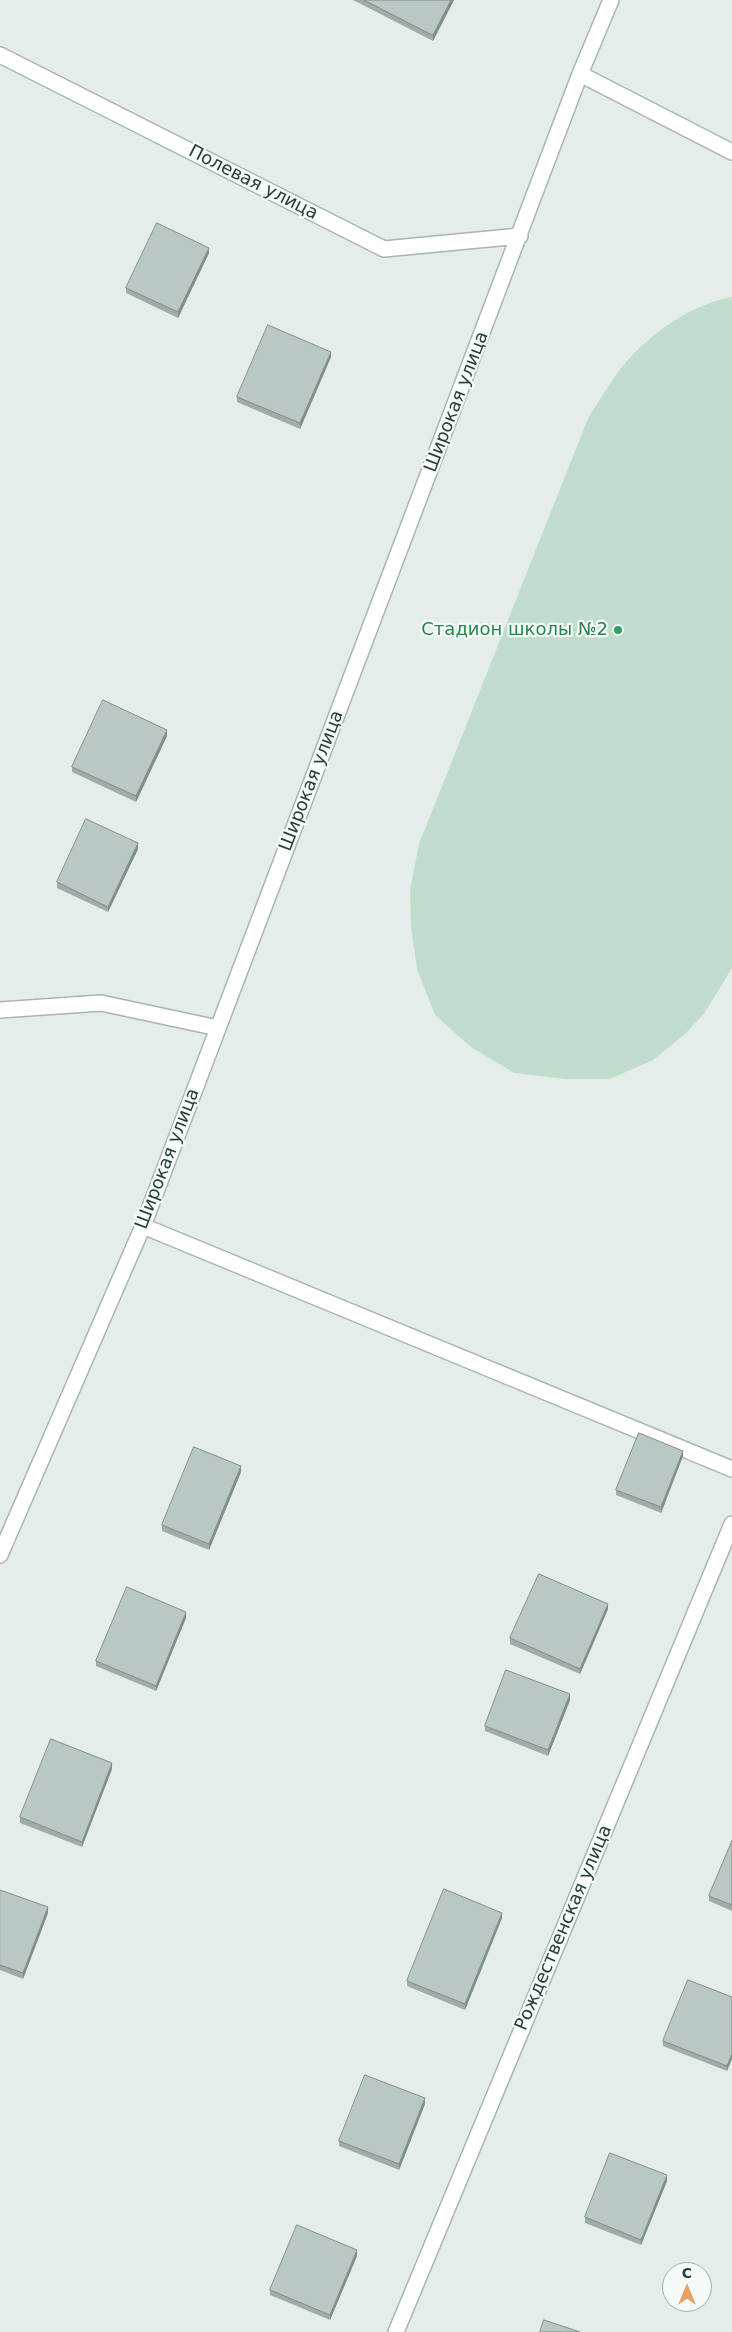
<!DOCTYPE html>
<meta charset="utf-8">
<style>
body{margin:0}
#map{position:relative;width:732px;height:2332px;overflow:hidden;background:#e5edeb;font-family:"DejaVu Sans",sans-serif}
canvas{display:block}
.north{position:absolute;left:662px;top:2262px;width:50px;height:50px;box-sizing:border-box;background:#f5faf8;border:1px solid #a2afad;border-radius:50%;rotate:0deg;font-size:14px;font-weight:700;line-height:20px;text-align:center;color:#253e3c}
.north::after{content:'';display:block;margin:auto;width:18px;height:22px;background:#e7a269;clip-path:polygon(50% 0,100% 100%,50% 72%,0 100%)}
</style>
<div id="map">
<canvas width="732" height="2332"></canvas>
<div class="north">С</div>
</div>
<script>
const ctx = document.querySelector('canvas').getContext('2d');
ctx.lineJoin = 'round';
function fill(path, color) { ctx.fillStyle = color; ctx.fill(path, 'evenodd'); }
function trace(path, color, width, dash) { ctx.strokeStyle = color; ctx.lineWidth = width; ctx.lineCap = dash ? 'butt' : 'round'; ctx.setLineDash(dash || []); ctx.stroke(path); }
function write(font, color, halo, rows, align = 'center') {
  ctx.font = font + ' "DejaVu Sans",sans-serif'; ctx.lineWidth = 4.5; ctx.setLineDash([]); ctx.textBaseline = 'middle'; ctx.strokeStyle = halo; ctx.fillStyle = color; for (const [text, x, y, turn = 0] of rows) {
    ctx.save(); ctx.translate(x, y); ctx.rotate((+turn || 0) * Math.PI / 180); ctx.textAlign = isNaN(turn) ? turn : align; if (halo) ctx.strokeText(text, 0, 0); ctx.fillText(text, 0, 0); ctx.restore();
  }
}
const green = new Path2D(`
 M 732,297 L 732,968 L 704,1014 L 684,1035 L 653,1060 L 610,1079 L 564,1079 L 514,1073 L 471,1047 L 435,1015 L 417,969 L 411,927 L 410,890 L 419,844 L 589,416 C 601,399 612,378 626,362 C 654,331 690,305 732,297 Z`);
const minor = new Path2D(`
 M 0,55 L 384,249 L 520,236
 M 580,74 L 732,152
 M 0,1010 L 101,1003 L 218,1028
 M 143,1226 L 732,1469
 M 0,1555 L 143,1226 L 580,74 L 611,0
 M 396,2332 L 732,1524`);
const wall = new Path2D(`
 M 353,0 L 454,0 L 433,41 Z
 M 209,253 L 178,318 L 126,293 L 126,288 Z
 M 331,357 L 300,429 L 237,402 L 237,397 Z
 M 167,736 L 136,802 L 72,772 L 72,767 Z
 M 138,849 L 108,912 L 57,888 L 57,882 Z
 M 683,1456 L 661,1513 L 616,1495 L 616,1490 Z
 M 241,1472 L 209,1550 L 162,1531 L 162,1525 Z
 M 608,1609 L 580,1674 L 510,1644 L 510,1638 Z
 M 186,1618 L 156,1691 L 96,1666 L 96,1661 Z
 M 570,1700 L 548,1756 L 485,1731 L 485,1726 Z
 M 112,1769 L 82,1847 L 20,1823 L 20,1817 Z
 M 732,1841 L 732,1911 L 709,1901 L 709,1896 Z
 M 0,1890 L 48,1913 L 23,1979 L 0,1970 Z
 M 502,1918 L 465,2010 L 407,1986 L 407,1981 Z
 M 732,1997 L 727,2071 L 663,2046 L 663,2041 Z
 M 425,2104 L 399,2170 L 339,2146 L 339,2141 Z
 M 667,2181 L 641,2245 L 585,2223 L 585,2217 Z
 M 357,2256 L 330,2320 L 270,2295 L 270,2290 Z`);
const shadedWall = new Path2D(`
 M 451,0 L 454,0 L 433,41 L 433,35 Z
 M 209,248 L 209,253 L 178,318 L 178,312 Z
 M 331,352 L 331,357 L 300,429 L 300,423 Z
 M 167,730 L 167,736 L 136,802 L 136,796 Z
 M 138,843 L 138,849 L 108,912 L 108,907 Z
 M 683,1451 L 683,1456 L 661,1513 L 661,1507 Z
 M 241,1466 L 241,1472 L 209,1550 L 209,1544 Z
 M 608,1604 L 608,1609 L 580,1674 L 580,1669 Z
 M 186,1612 L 186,1618 L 156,1691 L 156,1686 Z
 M 570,1694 L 570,1700 L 548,1756 L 548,1750 Z
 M 112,1763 L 112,1769 L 82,1847 L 82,1842 Z
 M 48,1907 L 48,1913 L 23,1979 L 23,1973 Z
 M 502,1913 L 502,1918 L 465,2010 L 465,2004 Z
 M 732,2054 L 732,2059 L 727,2071 L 727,2066 Z
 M 425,2098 L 425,2104 L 399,2170 L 399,2164 Z
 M 667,2175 L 667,2181 L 641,2245 L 641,2240 Z
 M 357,2250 L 357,2256 L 330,2320 L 330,2315 Z`);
const building = new Path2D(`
 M 364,0 L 451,0 L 433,35 Z
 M 157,223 L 209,248 L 178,312 L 126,288 Z
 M 268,325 L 331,352 L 300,423 L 237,397 Z
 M 103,700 L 167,730 L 136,796 L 72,767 Z
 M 86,819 L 138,843 L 108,907 L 57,882 Z
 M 639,1433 L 683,1451 L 661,1507 L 616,1490 Z
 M 194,1447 L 241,1466 L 209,1544 L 162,1525 Z
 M 539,1574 L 608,1604 L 580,1669 L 510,1638 Z
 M 127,1587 L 186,1612 L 156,1686 L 96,1661 Z
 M 506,1670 L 570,1694 L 548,1750 L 485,1726 Z
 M 51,1739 L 112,1763 L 82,1842 L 20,1817 Z
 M 732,1841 L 732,1905 L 709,1896 Z
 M 444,1889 L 502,1913 L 465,2004 L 407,1981 Z
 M 0,1890 L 48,1907 L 23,1973 L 0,1965 Z
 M 688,1980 L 732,1997 L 732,2054 L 727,2066 L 663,2041 Z
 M 365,2075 L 425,2098 L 399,2164 L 339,2141 Z
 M 610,2153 L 667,2175 L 641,2240 L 585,2217 Z
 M 297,2225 L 357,2250 L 330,2315 L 270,2290 Z
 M 544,2320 L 580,2332 L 540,2332 Z`);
const markers = [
 [618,630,5,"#2e9e5b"]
];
const streetNames = [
 ["Полевая улица",253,183,27],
 ["Широкая улица",457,402,-69],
 ["Широкая улица",312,781,-69],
 ["Широкая улица",168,1159,-69],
 ["Рождественская улица",564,1928,-67]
];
const leisureNames = [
 ["Стадион школы №2",608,630]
];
fill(green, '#c0dccd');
trace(minor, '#a8b5b3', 18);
trace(minor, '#fff', 15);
fill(wall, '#a0aca9');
fill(shadedWall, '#828c8a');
fill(building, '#bac8c5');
trace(building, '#828c8a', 1);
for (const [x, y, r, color] of markers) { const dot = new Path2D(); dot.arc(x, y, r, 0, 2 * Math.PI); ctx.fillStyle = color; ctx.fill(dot); trace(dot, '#f5faf8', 2); }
write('18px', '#253e3c', '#f5faf8', streetNames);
write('18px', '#27864d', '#f5faf8', leisureNames, 'right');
</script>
